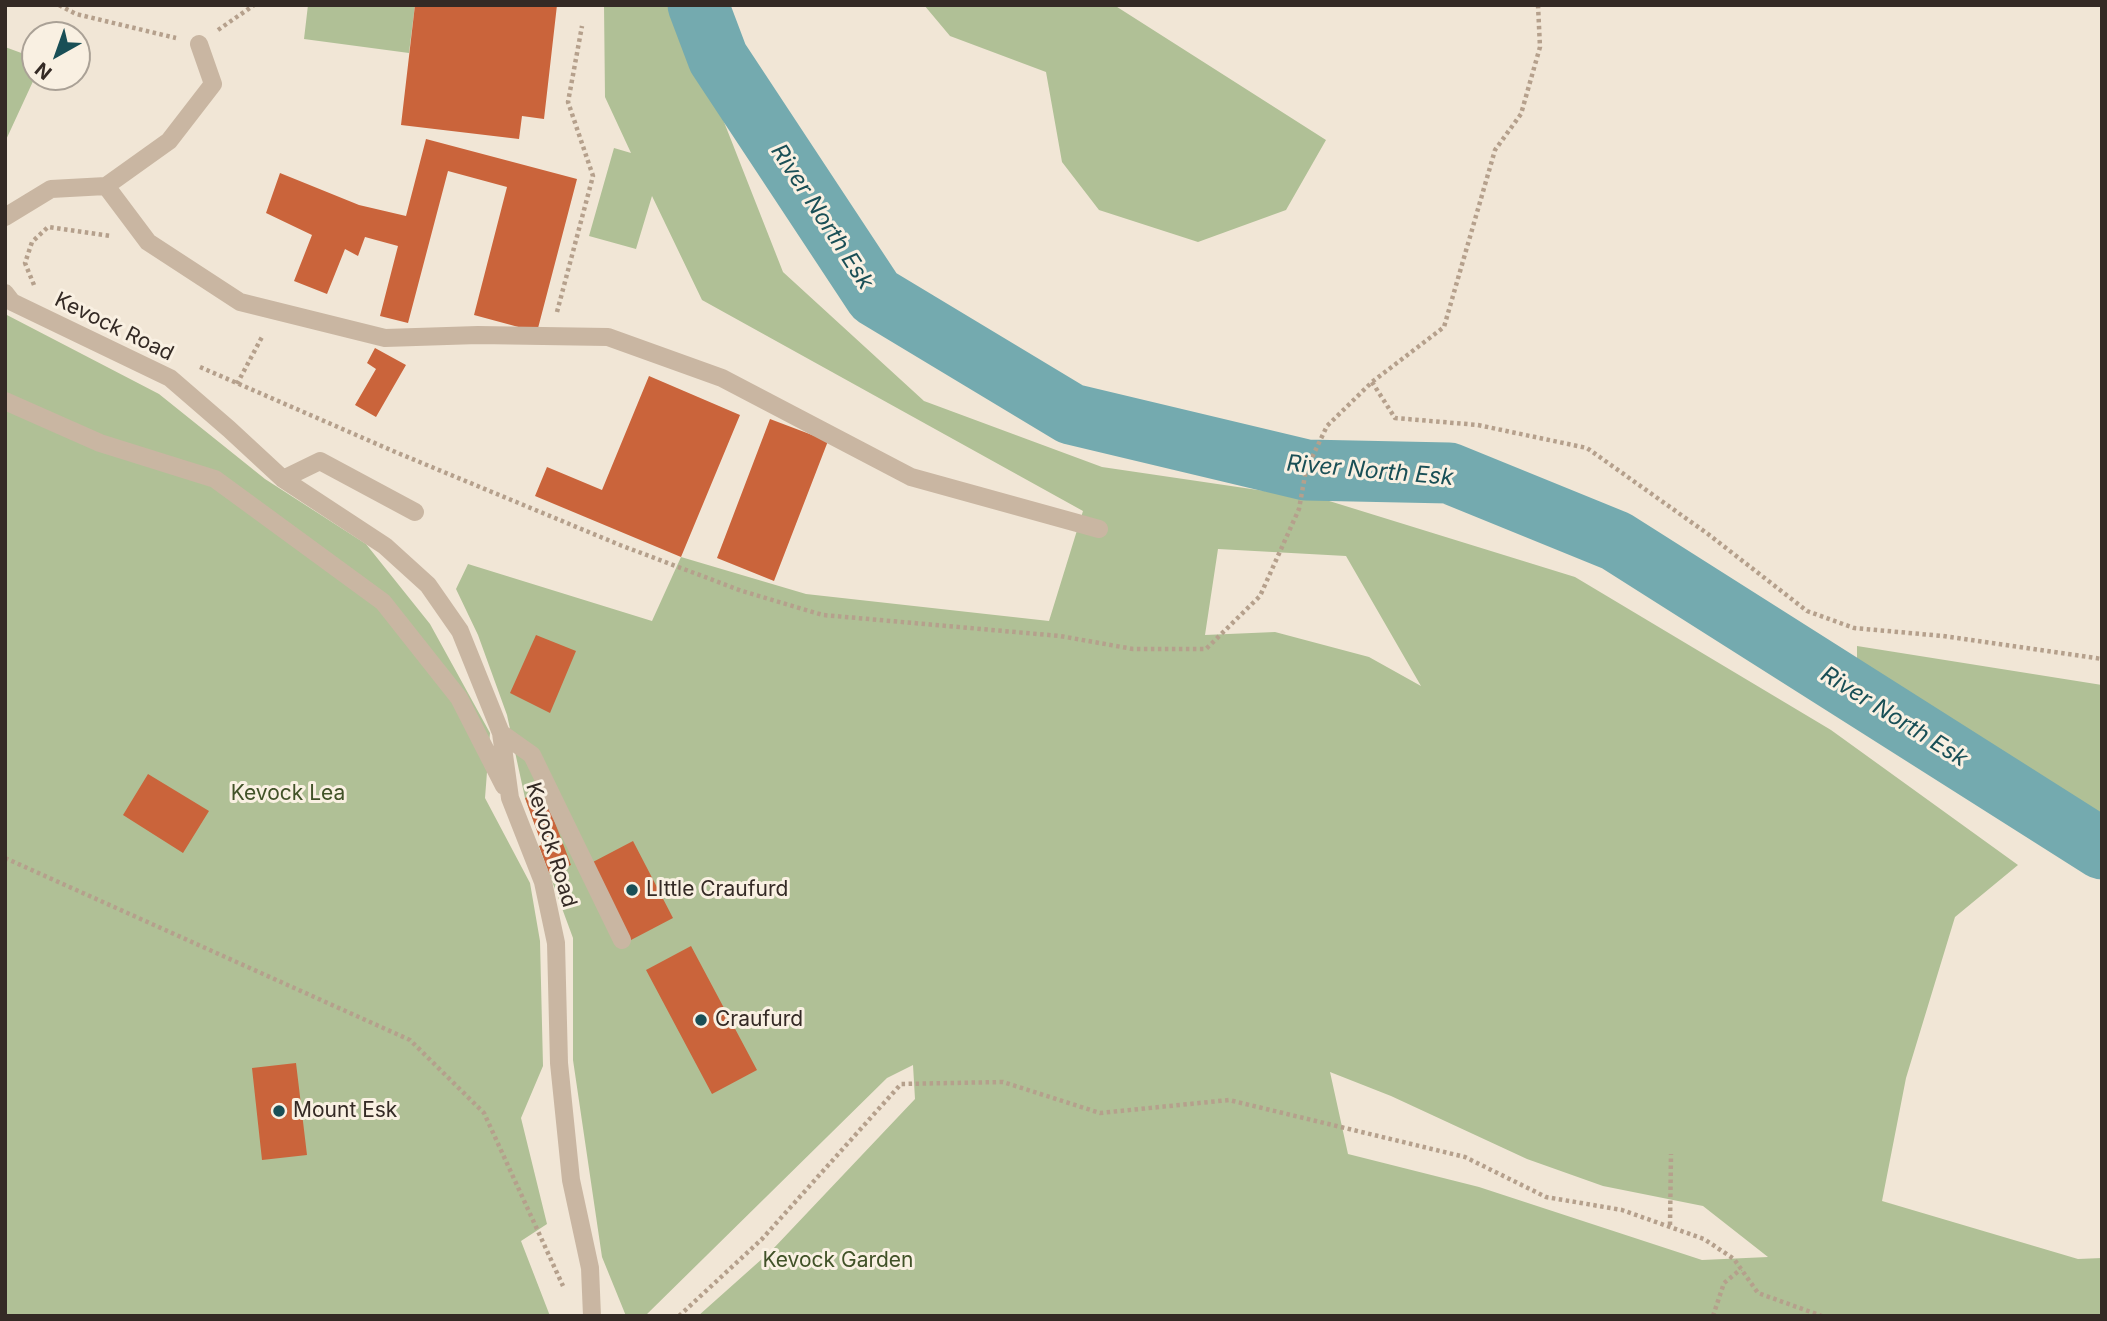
<!DOCTYPE html>
<style>
body{margin:0}
#map{position:relative;width:2107px;height:1321px;overflow:hidden;background:#f1e6d6;font-family:Inter,sans-serif}
canvas{display:block}
.frame{position:absolute;inset:0;border:7px solid #342a25;pointer-events:none}
.north{position:absolute;left:21px;top:21px;width:70px;height:70px;box-sizing:border-box;background:#f9f0e2;border:2px solid #aaa196;border-radius:50%;rotate:220deg;font-size:19px;font-weight:700;line-height:28px;text-align:center;color:#342a25}
.north::after{content:'';display:block;margin:auto;width:24px;height:32px;background:#194f56;clip-path:polygon(50% 0,100% 100%,50% 72%,0 100%)}
</style>
<div id="map">
<canvas width="2107" height="1321"></canvas>
<div class="frame"></div>
<div class="north">N</div>
</div>
<script>
const ctx = document.querySelector('canvas').getContext('2d');
ctx.lineJoin = 'round';
function fill(path, color) { ctx.fillStyle = color; ctx.fill(path, 'evenodd'); }
function trace(path, color, width, dash) { ctx.strokeStyle = color; ctx.lineWidth = width; ctx.lineCap = dash ? 'butt' : 'round'; ctx.setLineDash(dash || []); ctx.stroke(path); }
function write(font, color, halo, rows, align = 'center') {
  ctx.font = font + ' Inter,sans-serif'; ctx.lineWidth = 6; ctx.setLineDash([]); ctx.textBaseline = 'middle'; ctx.strokeStyle = halo; ctx.fillStyle = color; for (const [text, x, y, turn = 0] of rows) {
    ctx.save(); ctx.translate(x, y); ctx.rotate((+turn || 0) * Math.PI / 180); ctx.textAlign = isNaN(turn) ? turn : align; if (halo) ctx.strokeText(text, 0, 0); ctx.fillText(text, 0, 0); ctx.restore();
  }
}
const green = new Path2D(`
 M 308,5 L 415,5 L 409,53 L 304,39 Z
 M 604,5 L 678,5 L 783,272 L 924,401 L 1102,467 L 1326,500 L 1575,577 L 1831,730 L 2018,865 L 1955,917 L 1906,1078 L 1882,1201 L 2078,1259 L 2102,1258 L 2102,1316 L 698,1316 L 772,1250 L 915,1099 L 913,1065 L 887,1078 L 645,1316 L 626,1316 L 602,1257 L 573,1060 L 573,938 L 539,846 L 542,844 L 525,798 L 507,715 L 478,635 L 456,589 L 468,564 L 652,621 L 681,557 L 806,594 L 1049,621 L 1083,511 L 702,300 L 652,196 L 636,249 L 589,236 L 614,148 L 631,153 L 605,97 ZM 1218,549 L 1346,556 L 1421,686 L 1369,657 L 1275,632 L 1205,635 ZM 1330,1072 L 1391,1096 L 1527,1159 L 1603,1186 L 1703,1206 L 1768,1257 L 1702,1260 L 1479,1187 L 1348,1154 Z
 M 924,5 L 1114,5 L 1326,140 L 1286,210 L 1198,242 L 1099,210 L 1062,162 L 1046,72 L 950,36 Z
 M 5,47 L 35,58 L 35,77 L 5,142 Z
 M 5,314 L 159,394 L 265,479 L 366,544 L 430,624 L 490,733 L 485,798 L 530,883 L 540,941 L 543,1066 L 521,1118 L 547,1224 L 521,1241 L 550,1316 L 5,1316 Z
 M 1857,646 L 2102,685 L 2102,817 L 1857,668 Z`);
const river = new Path2D(`
 M 698,5 L 718,58 L 875,296 L 1071,414 L 1306,470 L 1449,473 L 1616,541 L 2102,849`);
const building = new Path2D(`
 M 415,5 L 557,5 L 544,119 L 522,116 L 519,139 L 401,125 Z
 M 426,139 L 577,179 L 537,332 L 474,315 L 507,187 L 448,171 L 408,323 L 380,316 L 398,246 L 365,237 L 358,256 L 345,249 L 327,294 L 294,281 L 312,235 L 266,213 L 280,173 L 359,205 L 406,216 Z
 M 375,348 L 406,365 L 376,417 L 355,405 L 376,369 L 367,363 Z
 M 649,376 L 740,415 L 681,557 L 535,496 L 547,467 L 602,490 Z
 M 770,419 L 828,441 L 774,581 L 717,558 Z
 M 536,635 L 576,651 L 550,713 L 510,693 Z
 M 148,774 L 209,811 L 183,853 L 123,815 Z
 M 543,791 L 571,865 L 549,873 L 539,846 L 542,845 L 525,798 Z
 M 633,841 L 673,918 L 631,940 L 591,863 Z
 M 691,946 L 757,1070 L 712,1094 L 646,970 Z
 M 296,1063 L 307,1155 L 262,1160 L 252,1068 Z`);
const path = new Path2D(`
 M 59,5 L 76,14 L 176,38
 M 218,30 L 254,5
 M 34,285 L 25,263 L 32,242 L 48,227 L 111,236
 M 557,312 L 593,176 L 568,102 L 582,26
 M 200,367 L 393,451 L 620,545 L 742,591 L 823,615 L 1060,636 L 1133,649 L 1206,649 L 1260,596 L 1299,509 L 1306,470 L 1327,426 L 1372,382 L 1444,327 L 1495,150 L 1521,114 L 1540,47 L 1538,5
 M 1372,382 L 1395,418 L 1478,425 L 1587,448 L 1708,534 L 1807,611 L 1854,628 L 1943,636 L 2102,659
 M 237,384 L 263,335
 M 5,858 L 410,1040 L 484,1113 L 563,1286
 M 1670,1225 L 1671,1154
 M 679,1316 L 762,1239 L 901,1084 L 1003,1082 L 1100,1113 L 1229,1100 L 1465,1157 L 1546,1197 L 1622,1210 L 1704,1239 L 1734,1259 L 1758,1293 L 1822,1316
 M 1713,1316 L 1724,1283 L 1741,1269`);
const minor = new Path2D(`
 M 106,186 L 169,141 L 213,84 L 199,44
 M 5,217 L 51,189 L 106,186 L 148,242 L 240,302 L 385,338 L 478,335 L 608,337 L 722,378 L 911,477 L 1099,529
 M 5,293 L 12,302 L 170,378 L 229,429 L 283,479 L 385,546 L 428,585 L 460,631 L 501,733 L 510,798 L 543,882 L 556,943 L 559,1063 L 571,1180 L 590,1268 L 592,1316
 M 5,401 L 100,443 L 215,479 L 383,602 L 459,698 L 504,786
 M 283,479 L 320,461 L 415,512
 M 501,733 L 532,755 L 622,940`);
const markers = [
 [632,890,7,"#194f56"],
 [701,1020,7,"#194f56"],
 [279,1111,7,"#194f56"]
];
const streetNames = [
 ["Kevock Road",114,327,26],
 ["Kevock Road",551,845,73]
];
const parkNames = [
 ["Kevock Lea",288,794],
 ["Kevock Garden",838,1261]
];
const poiNames = [
 ["LIttle Craufurd",646,890],
 ["Craufurd",715,1020],
 ["Mount Esk",293,1111]
];
const waterNames = [
 ["River North Esk",822,217,57],
 ["River North Esk",1370,471,5],
 ["River North Esk",1894,717,32]
];
fill(green, '#b0c096');
trace(river, '#74aaaf', 61);
fill(building, '#ca643b');
trace(path, '#b5a08c', 4.5, [3.5, 3.5]);
trace(minor, '#c9b6a2', 18);
for (const [x, y, r, color] of markers) { const dot = new Path2D(); dot.arc(x, y, r, 0, 2 * Math.PI); ctx.fillStyle = color; ctx.fill(dot); trace(dot, '#f9f0e2', 2.5); }
write('21px', '#342a25', '#f9f0e2', streetNames);
write('21px', '#415228', '#f9f0e2', parkNames);
write('21px', '#342a25', '#f9f0e2', poiNames, 'left');
write('italic 23px', '#194f56', '#f9f0e2', waterNames);
</script>
